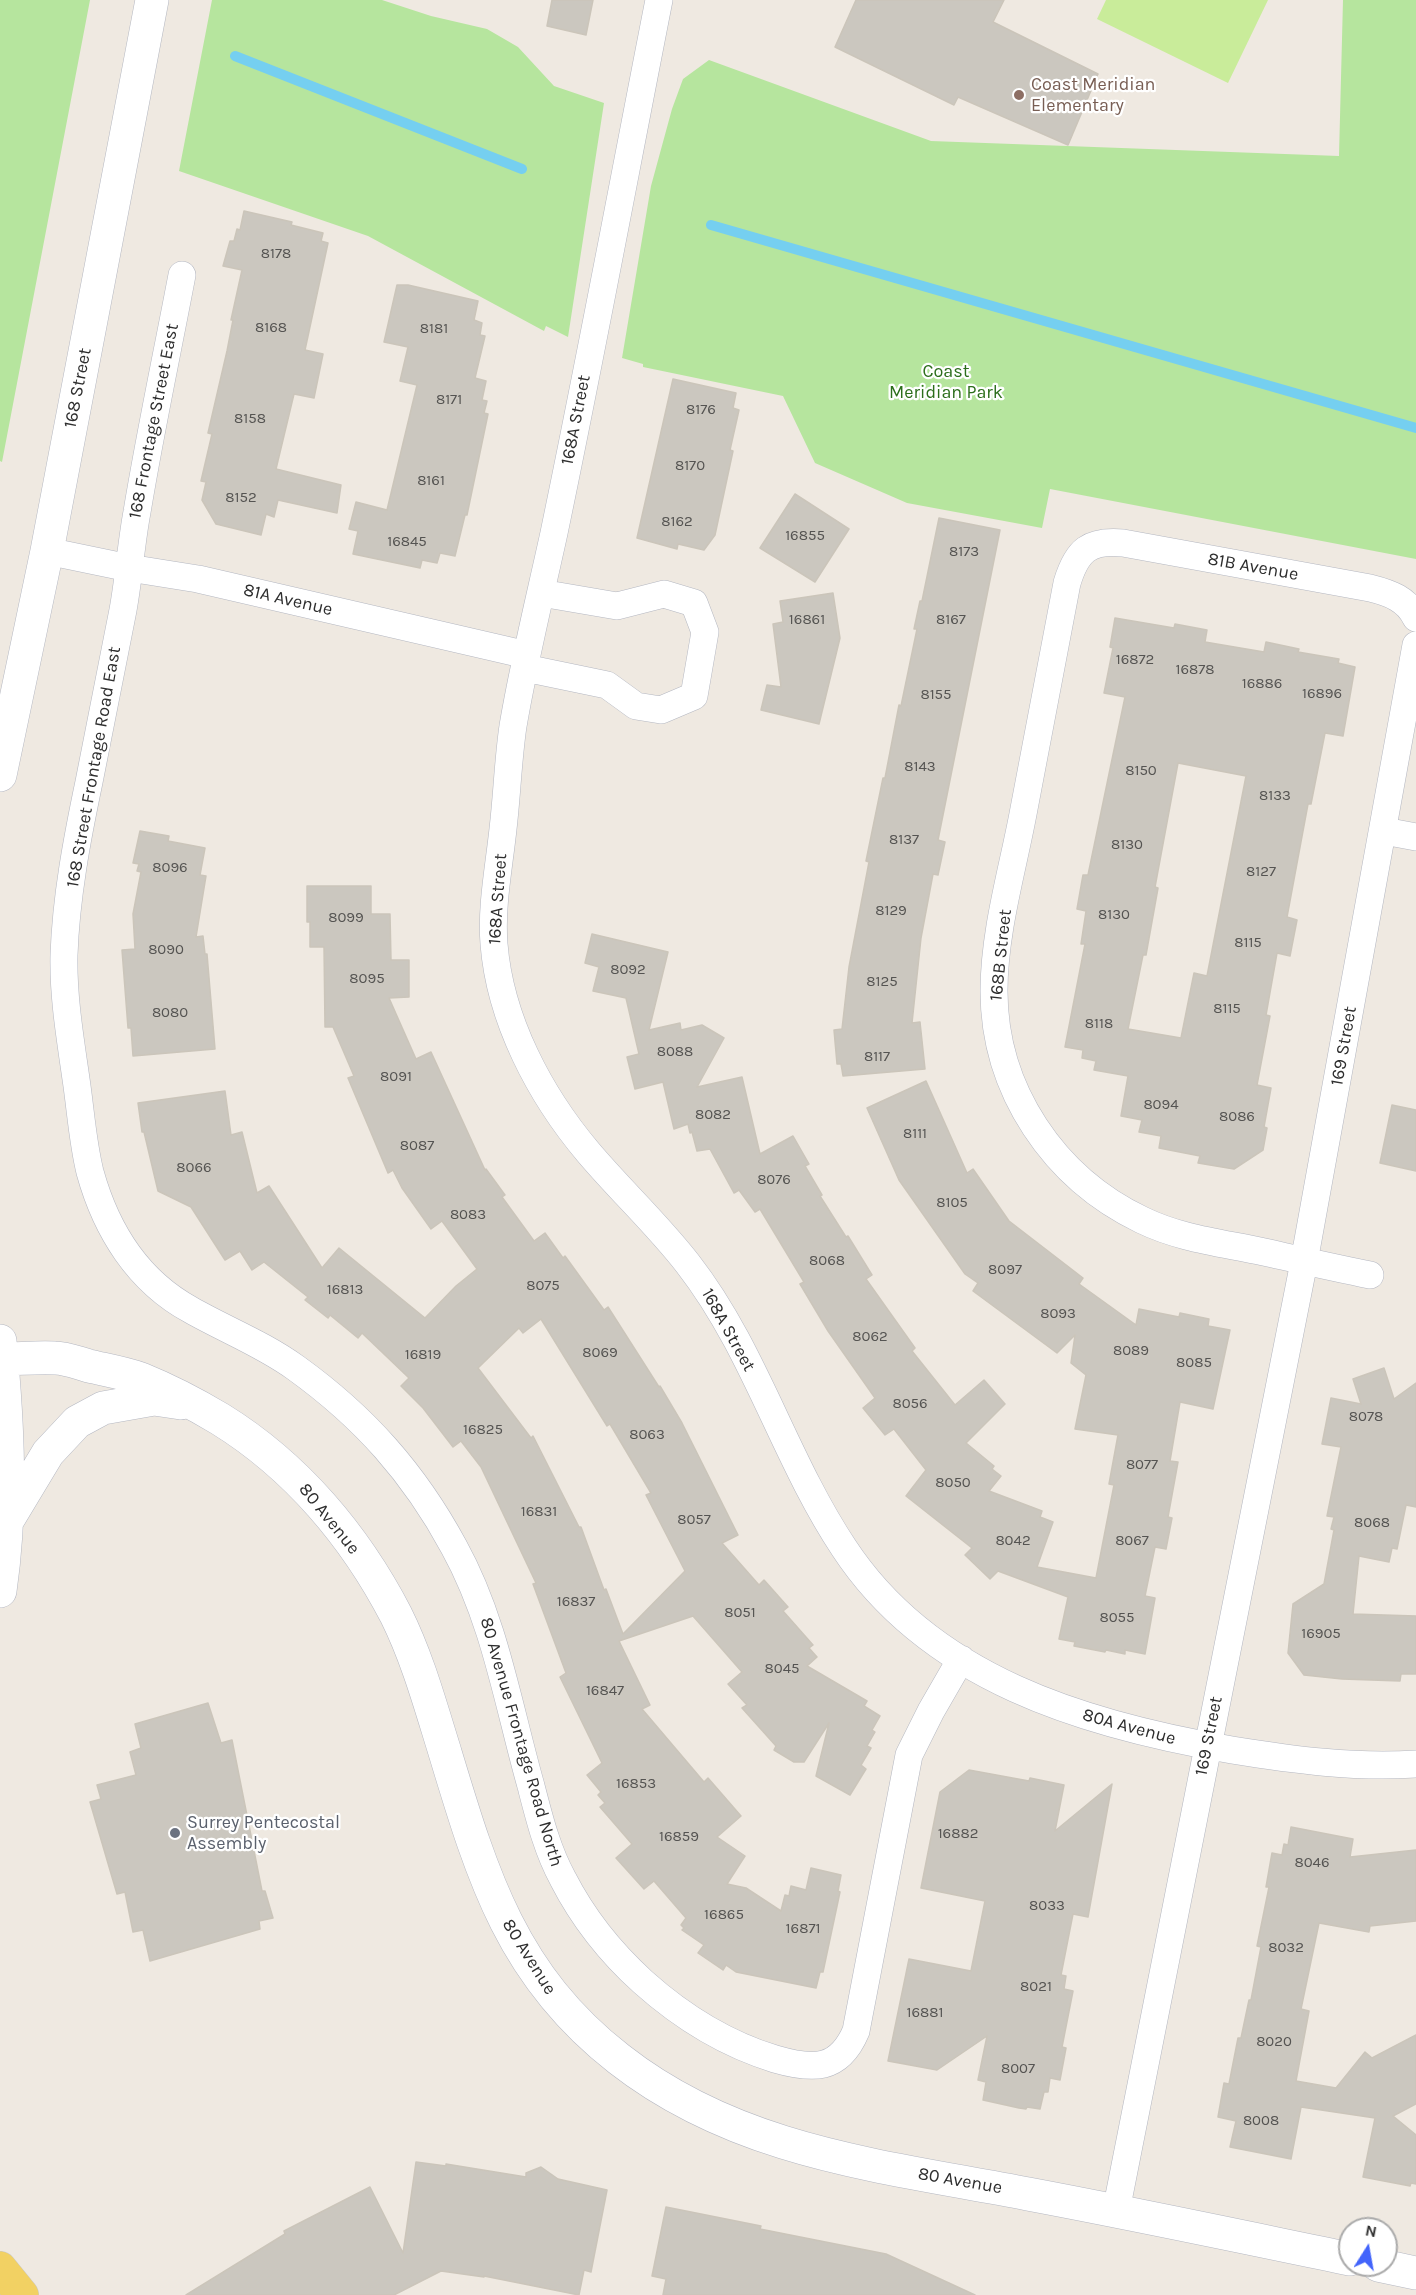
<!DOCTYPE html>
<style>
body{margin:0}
#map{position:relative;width:1416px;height:2295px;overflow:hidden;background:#efe9e1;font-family:Karla,sans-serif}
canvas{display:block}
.north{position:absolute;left:1338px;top:2217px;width:60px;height:60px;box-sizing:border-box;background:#fff;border:2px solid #ababab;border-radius:50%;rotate:11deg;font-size:16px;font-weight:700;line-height:24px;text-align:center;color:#2e2e2e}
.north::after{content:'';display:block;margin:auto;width:21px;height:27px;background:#4264fb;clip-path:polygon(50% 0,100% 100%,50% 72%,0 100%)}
</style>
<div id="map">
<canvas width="1416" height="2295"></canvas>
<div class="north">N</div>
</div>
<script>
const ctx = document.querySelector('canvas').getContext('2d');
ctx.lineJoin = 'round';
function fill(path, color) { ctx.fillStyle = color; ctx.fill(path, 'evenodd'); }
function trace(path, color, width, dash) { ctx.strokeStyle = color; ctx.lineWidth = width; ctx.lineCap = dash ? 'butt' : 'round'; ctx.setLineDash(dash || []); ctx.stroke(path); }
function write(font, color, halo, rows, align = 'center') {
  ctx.font = font + ' Karla,sans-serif'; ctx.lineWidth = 4.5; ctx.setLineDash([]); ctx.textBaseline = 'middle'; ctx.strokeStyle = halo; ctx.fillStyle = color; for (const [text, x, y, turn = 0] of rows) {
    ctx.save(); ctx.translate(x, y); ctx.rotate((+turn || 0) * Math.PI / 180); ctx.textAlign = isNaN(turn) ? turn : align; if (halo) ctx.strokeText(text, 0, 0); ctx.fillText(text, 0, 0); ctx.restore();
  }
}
const green = new Path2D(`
 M 0,0 L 90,0 L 2,462 L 0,461 Z
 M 212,0 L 382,0 L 431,16 L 487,29 L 518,47 L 554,86 L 604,103 L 568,337 L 546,326 L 544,331 L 368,236 L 179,171 Z
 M 1343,0 L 1416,0 L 1416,559 L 1050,489 L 1042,528 L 907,503 L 815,463 L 783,396 L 643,367 L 643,364 L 622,358 L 651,186 L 672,109 L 683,79 L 709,60 L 931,141 L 1339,156 Z`);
const pitch = new Path2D(`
 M 1106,0 L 1268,0 L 1228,83 L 1097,19 Z`);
const stream = new Path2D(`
 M 235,56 L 522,169
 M 711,225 L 1416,428`);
const building = new Path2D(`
 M 552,0 L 593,0 L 586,35 L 547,26 Z
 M 856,0 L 1004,0 L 993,22 L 1098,74 L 1068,145 L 958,97 L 954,105 L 835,47 Z
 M 244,211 L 292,222 L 291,225 L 323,233 L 321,241 L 328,243 L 305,350 L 323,354 L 314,398 L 294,394 L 276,469 L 341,485 L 337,513 L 278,500 L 274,517 L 266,514 L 261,535 L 216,524 L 202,500 L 206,482 L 201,481 L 212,434 L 208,433 L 227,351 L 233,320 L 231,320 L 242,270 L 223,266 L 230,241 L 234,241 L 237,229 L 240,230 Z
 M 397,285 L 408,285 L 478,301 L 474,320 L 482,323 L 480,335 L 485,336 L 475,378 L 486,381 L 482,400 L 487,401 L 484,413 L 488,414 L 467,515 L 465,515 L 455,556 L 440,553 L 437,563 L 422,560 L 420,568 L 353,554 L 358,531 L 349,529 L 356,502 L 387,510 L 417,385 L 400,381 L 408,347 L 384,342 Z
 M 673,379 L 736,393 L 733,408 L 739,410 L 730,450 L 733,451 L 715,535 L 704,550 L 678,544 L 677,549 L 637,538 Z
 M 795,494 L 849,529 L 815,582 L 760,548 Z
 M 939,518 L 1000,530 L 938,840 L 945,842 L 938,875 L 933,874 L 921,938 L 912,1023 L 920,1022 L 925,1069 L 843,1076 L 841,1064 L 837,1064 L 834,1030 L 842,1029 L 849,967 L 869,862 L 866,861 L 883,778 L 885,778 L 899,705 L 901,706 L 917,629 L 914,629 L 920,601 L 922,601 Z
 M 833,593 L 840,638 L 819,724 L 761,710 L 767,685 L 781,687 L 773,624 L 783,622 L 780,601 Z
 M 1115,618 L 1174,628 L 1175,624 L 1207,630 L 1205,642 L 1264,652 L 1266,642 L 1299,649 L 1298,652 L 1339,659 L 1338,663 L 1355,667 L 1343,736 L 1325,733 L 1311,804 L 1308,804 L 1287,917 L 1297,920 L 1290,956 L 1277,953 L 1266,1015 L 1270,1016 L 1257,1085 L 1271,1088 L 1264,1127 L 1267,1128 L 1263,1150 L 1234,1169 L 1198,1163 L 1200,1156 L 1159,1148 L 1161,1136 L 1139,1132 L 1142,1120 L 1121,1116 L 1128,1076 L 1094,1070 L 1096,1061 L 1082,1058 L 1083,1050 L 1065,1047 L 1085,944 L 1081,944 L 1086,911 L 1077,909 L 1083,875 L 1088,875 L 1125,697 L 1104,693 L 1113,648 L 1110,647 ZM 1178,763 L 1246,776 L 1207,976 L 1194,973 L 1181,1038 L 1128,1029 L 1143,955 L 1146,955 L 1158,888 L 1155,887 Z
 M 140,831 L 169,836 L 168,841 L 205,848 L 200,875 L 206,876 L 196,937 L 203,936 L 205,954 L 207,954 L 215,1049 L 133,1056 L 131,1028 L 128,1028 L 122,950 L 135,949 L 133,914 L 141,872 L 137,871 L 139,864 L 133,863 Z
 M 307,886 L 371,886 L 371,914 L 390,914 L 391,960 L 409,960 L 409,997 L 389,998 L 416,1059 L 431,1052 L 485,1170 L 486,1169 L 505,1195 L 502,1197 L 534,1241 L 545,1233 L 563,1258 L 565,1256 L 604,1310 L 608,1307 L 659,1387 L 660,1386 L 682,1423 L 738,1535 L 722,1543 L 759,1585 L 764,1580 L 788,1607 L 783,1611 L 813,1645 L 809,1648 L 817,1657 L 807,1666 L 867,1701 L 864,1706 L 880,1716 L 872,1730 L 875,1732 L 867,1746 L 871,1748 L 861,1765 L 866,1769 L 850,1795 L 816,1776 L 829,1723 L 804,1762 L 794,1762 L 774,1750 L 776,1746 L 742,1708 L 747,1705 L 728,1684 L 742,1672 L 693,1616 L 619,1641 L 650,1705 L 642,1709 L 704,1782 L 708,1778 L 741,1816 L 717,1837 L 745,1856 L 727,1884 L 746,1888 L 781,1911 L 785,1895 L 789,1896 L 791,1886 L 806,1890 L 811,1868 L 841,1875 L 838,1891 L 840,1892 L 823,1972 L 820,1972 L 816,1988 L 736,1972 L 726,1965 L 723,1970 L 698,1953 L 704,1945 L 682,1930 L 684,1928 L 681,1925 L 686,1918 L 654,1881 L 644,1889 L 616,1858 L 632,1844 L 600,1807 L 605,1803 L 598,1795 L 601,1792 L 587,1775 L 602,1763 L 560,1677 L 566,1673 L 533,1584 L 536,1583 L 481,1467 L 461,1441 L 453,1447 L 423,1408 L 401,1386 L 409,1378 L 362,1333 L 358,1338 L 330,1315 L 328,1318 L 305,1300 L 308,1297 L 264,1262 L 252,1270 L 240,1251 L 225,1260 L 191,1207 L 158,1191 L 144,1132 L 142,1132 L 138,1103 L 225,1091 L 231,1135 L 242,1132 L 257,1193 L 269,1186 L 322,1268 L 339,1248 L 425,1318 L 456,1286 L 477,1269 L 442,1221 L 431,1229 L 402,1188 L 393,1170 L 388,1173 L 348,1078 L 354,1076 L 333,1027 L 325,1027 L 324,947 L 310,947 L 310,922 L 307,922 ZM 541,1319 L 607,1426 L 610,1424 L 651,1493 L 646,1495 L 685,1571 L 623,1634 L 606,1589 L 604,1590 L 581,1527 L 579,1527 L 533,1436 L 531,1438 L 478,1368 L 519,1328 L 523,1333 Z
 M 592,934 L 668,952 L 649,1030 L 680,1023 L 681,1030 L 702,1025 L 724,1038 L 697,1087 L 742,1077 L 760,1154 L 793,1136 L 809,1164 L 805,1166 L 822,1195 L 820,1196 L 846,1237 L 848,1236 L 872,1275 L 866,1279 L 915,1348 L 912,1351 L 955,1405 L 984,1380 L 1005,1404 L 966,1443 L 994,1466 L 992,1469 L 1001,1476 L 989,1491 L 1042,1511 L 1040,1517 L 1053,1522 L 1037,1567 L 1096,1578 L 1114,1485 L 1109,1484 L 1118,1435 L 1075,1429 L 1086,1375 L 1071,1363 L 1075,1335 L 1057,1353 L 973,1291 L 978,1283 L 965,1274 L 899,1180 L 867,1108 L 926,1081 L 967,1173 L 973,1169 L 1009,1221 L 1083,1278 L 1079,1284 L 1136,1325 L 1139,1309 L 1179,1317 L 1180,1313 L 1209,1319 L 1208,1326 L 1230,1330 L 1213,1409 L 1180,1402 L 1170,1461 L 1178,1462 L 1168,1517 L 1172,1518 L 1166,1549 L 1155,1547 L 1145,1596 L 1155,1598 L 1145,1654 L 1125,1650 L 1125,1654 L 1106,1650 L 1105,1652 L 1074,1646 L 1075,1642 L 1059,1639 L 1068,1597 L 998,1571 L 990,1579 L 965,1555 L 972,1548 L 906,1496 L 926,1470 L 894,1429 L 885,1435 L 863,1408 L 875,1398 L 828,1331 L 800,1284 L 804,1282 L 760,1209 L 755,1212 L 739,1190 L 734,1193 L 710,1149 L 697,1151 L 692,1132 L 690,1133 L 688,1124 L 674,1129 L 663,1082 L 635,1089 L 627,1057 L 639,1054 L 626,998 L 593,991 L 599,967 L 585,963 Z
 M 1392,1105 L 1416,1110 L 1416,1171 L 1380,1163 Z
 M 1384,1368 L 1394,1399 L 1416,1383 L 1416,1507 L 1406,1505 L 1397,1549 L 1392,1548 L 1389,1562 L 1359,1556 L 1353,1614 L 1416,1616 L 1416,1674 L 1401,1674 L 1400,1681 L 1342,1679 L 1304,1675 L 1288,1653 L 1293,1604 L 1324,1584 L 1334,1530 L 1331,1529 L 1334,1517 L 1327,1516 L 1341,1447 L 1322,1444 L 1331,1398 L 1361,1404 L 1353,1379 Z
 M 208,1703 L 221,1743 L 232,1740 L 262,1891 L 265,1891 L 273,1918 L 259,1921 L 260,1929 L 150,1961 L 143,1930 L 133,1932 L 125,1892 L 117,1894 L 90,1802 L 101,1799 L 97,1785 L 136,1775 L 130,1752 L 141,1748 L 135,1724 Z
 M 969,1770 L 1029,1781 L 1030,1778 L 1064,1785 L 1055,1831 L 1112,1784 L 1088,1917 L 1073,1914 L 1061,1975 L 1066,1976 L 1064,1989 L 1073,1991 L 1062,2047 L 1066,2048 L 1060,2080 L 1050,2078 L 1048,2092 L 1044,2092 L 1040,2109 L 1027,2107 L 1026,2109 L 1019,2108 L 983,2100 L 986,2082 L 978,2080 L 987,2036 L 937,2070 L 888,2061 L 909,1959 L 971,1971 L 985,1901 L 921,1888 L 940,1792 Z
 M 1291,1827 L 1353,1839 L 1350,1857 L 1416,1850 L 1416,1921 L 1370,1926 L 1369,1932 L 1319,1923 L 1301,2009 L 1309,2011 L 1296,2081 L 1336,2088 L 1365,2052 L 1372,2058 L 1416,2035 L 1416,2104 L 1393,2116 L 1416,2135 L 1416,2184 L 1411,2183 L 1410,2186 L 1363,2177 L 1375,2118 L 1301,2107 L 1291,2159 L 1230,2147 L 1236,2121 L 1218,2117 L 1224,2083 L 1229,2084 L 1238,2038 L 1241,2038 L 1249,2000 L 1251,2000 L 1261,1947 L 1257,1946 L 1269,1887 L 1266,1887 L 1272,1853 L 1282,1855 L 1284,1844 L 1288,1845 Z
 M 416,2162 L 446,2166 L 446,2164 L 526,2177 L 526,2173 L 541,2167 L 558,2179 L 607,2190 L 591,2272 L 584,2270 L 579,2295 L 484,2276 L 484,2277 L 441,2271 L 394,2295 L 186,2295 L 285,2234 L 284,2231 L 370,2187 L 403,2253 Z
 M 666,2207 L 761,2226 L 760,2229 L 886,2254 L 975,2295 L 663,2295 L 666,2279 L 652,2276 Z`);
const minor = new Path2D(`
 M 659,0 C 624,178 591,356 554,533 C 540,597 524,661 513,726 C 508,760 507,795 503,829 C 499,867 491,906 494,944 C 500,1020 540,1095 588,1152 C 620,1190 658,1225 688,1264 C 755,1350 784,1458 844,1548 C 930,1679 1086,1725 1232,1750 C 1294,1760 1354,1768 1416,1764
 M 182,275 C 167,354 150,433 137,512 C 131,544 129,577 123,610 C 112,667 100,724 89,782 C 77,839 66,897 64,955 C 63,999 71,1043 77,1086 C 81,1115 83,1144 90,1172 C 106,1230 138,1281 191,1310 C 226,1330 263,1344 296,1368 C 364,1417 414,1473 454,1547 C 495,1621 508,1705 531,1786 C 539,1817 547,1850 563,1879 C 583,1918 611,1953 643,1982 C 681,2016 726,2044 775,2059 C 813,2070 839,2071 856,2031 L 909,1755 L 931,1711 L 961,1659
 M 47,551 L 129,568 L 198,579 L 527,655
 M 525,668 L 607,685 L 636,706 L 661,710 L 694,696 L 705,632 L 694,603 L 664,594 L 617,606 L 541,593
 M 1384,831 L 1416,837
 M 1370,1275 C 1335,1268 1300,1260 1264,1252 C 1223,1243 1181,1239 1142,1220 C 1054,1178 994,1090 994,991 C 994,932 1012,872 1023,814 C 1038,737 1053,660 1067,583 C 1077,550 1089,540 1123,543 L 1370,588 C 1390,593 1407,599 1416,618
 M 1116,2211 L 1304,1262 L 1416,645`);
const secondary = new Path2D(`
 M 0,775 L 47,551 L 152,0
 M 0,1341 C 8,1425 12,1508 0,1591
 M 2,1359 C 19,1359 37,1357 55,1358 C 66,1358 78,1363 89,1366 C 106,1370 124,1373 141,1379 C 168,1390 195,1404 220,1419 C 296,1466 355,1536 396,1615 C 417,1657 430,1704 444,1749 C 482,1875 511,1975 619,2059 C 739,2153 884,2166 1028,2194 C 1135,2214 1243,2237 1350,2259
 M 7,1521 L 48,1453 L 77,1422 L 103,1408 L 154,1399 L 181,1403
 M 1378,2265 L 1416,2273`);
const primary = new Path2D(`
 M 0,2268 L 22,2295`);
const markers = [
 [1019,95,6,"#8d6e63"],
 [175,1833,6,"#6b7280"]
];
const numberNames = [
 ["8178",276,254],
 ["8168",271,328],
 ["8181",434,329],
 ["8171",449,400],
 ["8176",701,410],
 ["8158",250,419],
 ["8170",690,466],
 ["8161",431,481],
 ["8152",241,498],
 ["8162",677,522],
 ["16855",805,536],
 ["16845",407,542],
 ["8173",964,552],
 ["16861",807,620],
 ["8167",951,620],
 ["16872",1135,660],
 ["16878",1195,670],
 ["16886",1262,684],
 ["16896",1322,694],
 ["8155",936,695],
 ["8143",920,767],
 ["8150",1141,771],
 ["8133",1275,796],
 ["8137",904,840],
 ["8130",1127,845],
 ["8096",170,868],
 ["8127",1261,872],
 ["8129",891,911],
 ["8130",1114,915],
 ["8099",346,918],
 ["8115",1248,943],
 ["8090",166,950],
 ["8092",628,970],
 ["8095",367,979],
 ["8125",882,982],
 ["8115",1227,1009],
 ["8080",170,1013],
 ["8118",1099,1024],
 ["8088",675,1052],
 ["8117",877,1057],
 ["8091",396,1077],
 ["8094",1161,1105],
 ["8082",713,1115],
 ["8086",1237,1117],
 ["8111",915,1134],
 ["8087",417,1146],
 ["8066",194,1168],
 ["8076",774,1180],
 ["8105",952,1203],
 ["8083",468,1215],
 ["8068",827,1261],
 ["8097",1005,1270],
 ["8075",543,1286],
 ["16813",345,1290],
 ["8093",1058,1314],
 ["8062",870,1337],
 ["8089",1131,1351],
 ["8069",600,1353],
 ["16819",423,1355],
 ["8085",1194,1363],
 ["8056",910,1404],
 ["8078",1366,1417],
 ["16825",483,1430],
 ["8063",647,1435],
 ["8077",1142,1465],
 ["8050",953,1483],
 ["16831",539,1512],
 ["8057",694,1520],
 ["8068",1372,1523],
 ["8042",1013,1541],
 ["8067",1132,1541],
 ["16837",576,1602],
 ["8051",740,1613],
 ["8055",1117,1618],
 ["16905",1321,1634],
 ["8045",782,1669],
 ["16847",605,1691],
 ["16853",636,1784],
 ["16882",958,1834],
 ["16859",679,1837],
 ["8046",1312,1863],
 ["8033",1047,1906],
 ["16865",724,1915],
 ["16871",803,1929],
 ["8032",1286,1948],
 ["8021",1036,1987],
 ["16881",925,2013],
 ["8020",1274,2042],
 ["8007",1018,2069],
 ["8008",1261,2121]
];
const educationNames = [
 ["Coast Meridian",1031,85],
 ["Elementary",1031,106]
];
const parkNames = [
 ["Coast",946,372],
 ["Meridian Park",946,393]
];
const streetNames = [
 ["168 Street",78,388,-79],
 ["168A Street",576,420,-79],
 ["168 Frontage Street East",154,421,-79],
 ["81B Avenue",1253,567,10],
 ["81A Avenue",288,600,13],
 ["168 Street Frontage Road East",94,767,-80],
 ["168A Street",498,899,-86],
 ["168B Street",1001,955,-84],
 ["169 Street",1344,1046,-80],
 ["168A Street",728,1330,61],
 ["80 Avenue",329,1519,51],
 ["80A Avenue",1129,1727,15],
 ["169 Street",1209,1736,-79],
 ["80 Avenue Frontage Road North",521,1742,74],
 ["80 Avenue",529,1957,58],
 ["80 Avenue",960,2181,10]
];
const worshipNames = [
 ["Surrey Pentecostal",187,1823],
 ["Assembly",187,1844]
];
fill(green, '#b6e59e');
fill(pitch, '#c9ec9a');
trace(stream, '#75cff0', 10);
fill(building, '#cbc7bf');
trace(building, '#cbc5ba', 1.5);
trace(minor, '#b4b7c1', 28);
trace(secondary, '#b4b7c1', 34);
trace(primary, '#c9c9c9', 34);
trace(minor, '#fff', 27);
trace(secondary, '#fff', 33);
trace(primary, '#f2d163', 33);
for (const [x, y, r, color] of markers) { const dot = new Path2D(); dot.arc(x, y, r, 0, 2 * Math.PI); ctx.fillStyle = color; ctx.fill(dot); trace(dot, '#fff', 2); }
write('15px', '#555452', null, numberNames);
write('18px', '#785e54', '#fff', educationNames, 'left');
write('18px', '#2c6e1b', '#fff', parkNames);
write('18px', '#2e2e2e', '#fff', streetNames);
write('18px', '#5b616d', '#fff', worshipNames, 'left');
</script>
